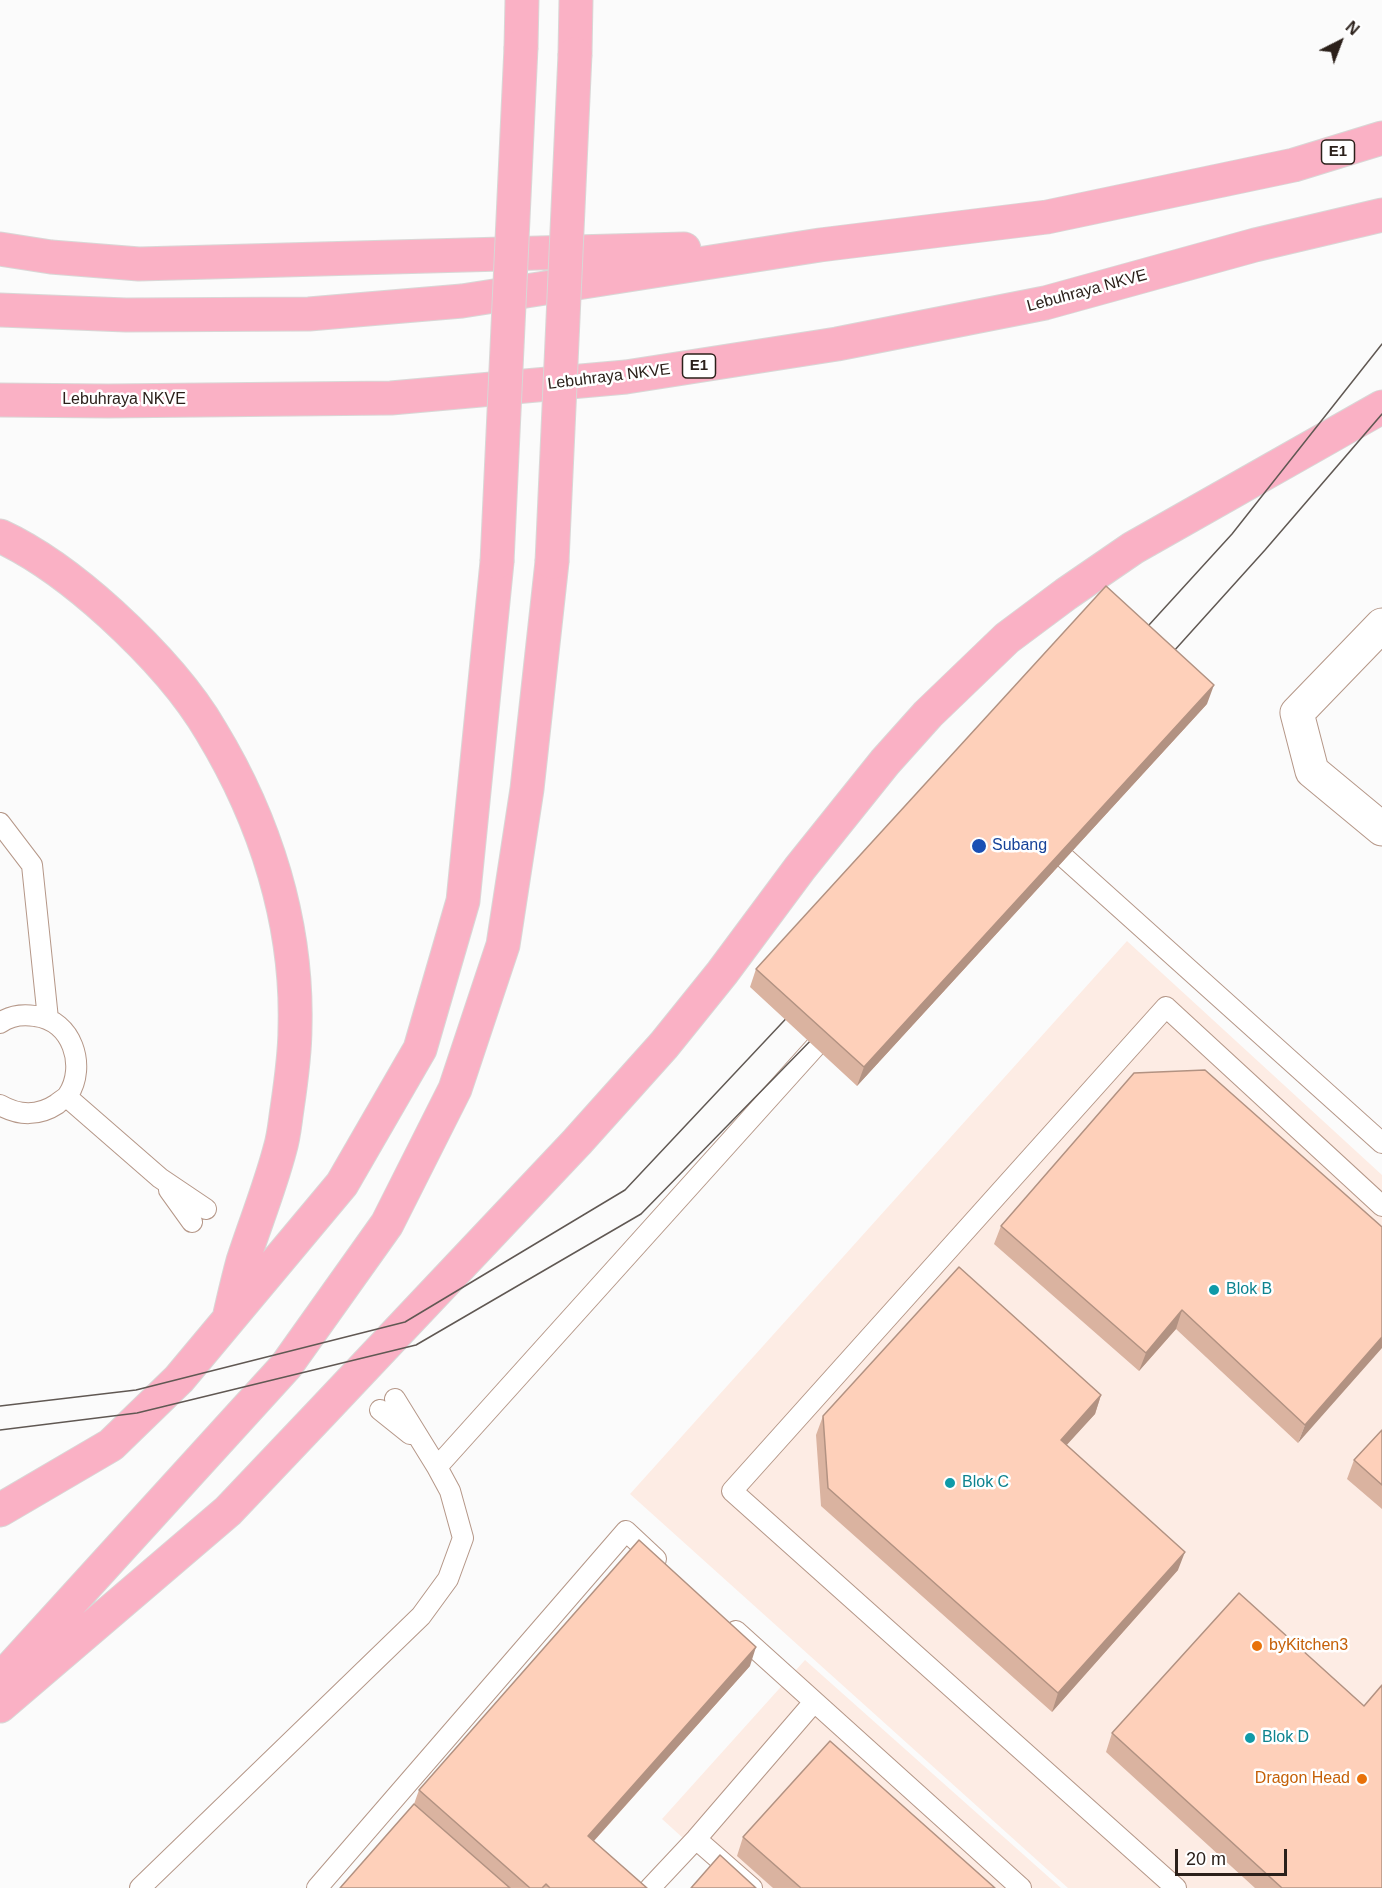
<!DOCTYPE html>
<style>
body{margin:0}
#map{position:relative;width:1382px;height:1888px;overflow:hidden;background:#fbfbfb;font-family:Arial,sans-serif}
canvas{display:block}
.north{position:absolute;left:1310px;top:12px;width:60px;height:60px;-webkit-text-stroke:4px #fff;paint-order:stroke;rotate:42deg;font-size:16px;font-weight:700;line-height:24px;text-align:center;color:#2b201a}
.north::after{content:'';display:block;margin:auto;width:21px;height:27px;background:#2b201a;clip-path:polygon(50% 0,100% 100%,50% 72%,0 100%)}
.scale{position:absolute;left:1175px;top:1849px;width:112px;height:27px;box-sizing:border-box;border:3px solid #2b201a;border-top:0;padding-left:8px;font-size:18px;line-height:21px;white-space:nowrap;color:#2b201a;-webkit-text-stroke:4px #fff;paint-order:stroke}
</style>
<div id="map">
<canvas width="1382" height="1888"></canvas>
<div class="north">N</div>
<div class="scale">20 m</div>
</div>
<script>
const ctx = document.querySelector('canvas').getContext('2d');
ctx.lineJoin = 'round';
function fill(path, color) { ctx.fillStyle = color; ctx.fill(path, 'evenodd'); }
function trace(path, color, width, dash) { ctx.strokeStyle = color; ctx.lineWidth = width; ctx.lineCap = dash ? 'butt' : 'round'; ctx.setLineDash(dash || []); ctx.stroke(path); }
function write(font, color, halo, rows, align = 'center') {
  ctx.font = font + ' Arial,sans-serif'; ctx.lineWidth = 5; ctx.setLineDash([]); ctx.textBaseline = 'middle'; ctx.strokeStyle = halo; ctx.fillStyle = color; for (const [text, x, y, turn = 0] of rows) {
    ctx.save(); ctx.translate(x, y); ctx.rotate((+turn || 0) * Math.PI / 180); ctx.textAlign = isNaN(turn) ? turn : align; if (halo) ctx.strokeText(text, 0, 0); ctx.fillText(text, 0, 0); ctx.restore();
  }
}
const built = new Path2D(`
 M 1127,941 L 1382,1175 L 1382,1888 L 1068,1888 L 630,1494 Z
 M 805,1660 L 1061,1888 L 738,1888 L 662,1819 Z`);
const lane = new Path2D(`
 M 0,823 L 32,865 L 48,1019
 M 1047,842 L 1382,1143
 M 0,1023 C 11,1015 22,1014 35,1016 C 72,1020 87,1066 68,1095 C 65,1099 60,1101 57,1104 C 39,1116 19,1116 0,1105
 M 67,1097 L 160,1178 L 206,1209
 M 169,1190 L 192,1222
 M 380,1410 L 410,1434
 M 437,1467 L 833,1027
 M 736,1631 L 1021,1888
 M 696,1839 L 752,1888
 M 140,1888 L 421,1616 L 448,1579 L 463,1538 L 450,1491 L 437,1467 L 395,1399
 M 317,1888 L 626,1531 L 656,1559
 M 650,1888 L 696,1839 L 814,1702
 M 1176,1888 L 732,1491 L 1166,1007 L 1382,1206`);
const street = new Path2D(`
 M 1382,625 L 1297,713 L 1312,771 L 1382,829`);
const highway = new Path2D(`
 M 521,47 L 522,0
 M 575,54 L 576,0
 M 0,249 L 51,257 L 139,264 L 684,249
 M 0,310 L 126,315 L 309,314 L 462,301 L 820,245 L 1047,217 L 1294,165 L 1382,138
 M 0,400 L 108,401 L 391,398 L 626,377 L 837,344 L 1045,303 L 1255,245 L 1382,215
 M 0,536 C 41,555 78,584 111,614 C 147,647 186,688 211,731 C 265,820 298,923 295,1028 C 295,1055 291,1082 287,1109 C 285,1122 284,1136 280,1149 C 270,1187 255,1224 243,1261 C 238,1279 234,1297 230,1314
 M 0,1510 L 111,1445 L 179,1379 L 342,1184 L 420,1049 L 463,901 L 497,562
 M 0,1680 L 286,1366 L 387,1224 L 455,1089 L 503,945 L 527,789 L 552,562
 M 0,1706 L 228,1511 L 323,1411 L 577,1142 L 664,1045 L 722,973 L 800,868 L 885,762 L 928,714 L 1007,638 L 1066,594 L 1133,548 L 1382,407`);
const tram = new Path2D(`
 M 1138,637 L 1232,534 L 1382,344
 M 1164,662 L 1265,550 L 1382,414
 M 0,1406 L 136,1390 L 405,1322 L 625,1190 L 796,1008
 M 0,1430 L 137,1413 L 416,1345 L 641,1214 L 820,1031`);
const highwayBridge = new Path2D(`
 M 497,562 L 521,47
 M 552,562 L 575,54`);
const wall = new Path2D(`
 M 1207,704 L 857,1086 L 750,987 L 756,969 Z
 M 1001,1226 L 1382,1227 L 1298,1443 L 1176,1329 L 1139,1371 L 994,1244 Z
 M 1101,1395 L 1095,1414 L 1066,1445 L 1178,1570 L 1052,1712 L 821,1506 L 816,1435 L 823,1416 Z
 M 1382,1430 L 1382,1509 L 1347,1479 L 1354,1460 Z
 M 750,1666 L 594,1841 L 647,1888 L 340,1888 L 414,1804 L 419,1790 Z
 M 1364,1706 L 1382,1888 L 1255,1888 L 1106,1752 L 1112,1733 Z
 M 743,1837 L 995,1888 L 773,1888 L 737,1856 Z`);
const shadedWall = new Path2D(`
 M 1214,685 L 1207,704 L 857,1086 L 864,1067 Z
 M 1182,1310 L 1176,1329 L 1139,1371 L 1146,1353 Z
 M 1382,1337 L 1382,1348 L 1298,1443 L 1305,1425 Z
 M 1101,1395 L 1095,1414 L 1054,1459 L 1061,1440 Z
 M 1185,1552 L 1178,1570 L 1052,1712 L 1058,1693 Z
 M 756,1647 L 750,1666 L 582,1854 L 588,1836 Z`);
const building = new Path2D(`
 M 1106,586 L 1214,685 L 864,1067 L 756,969 Z
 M 1205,1070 L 1382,1227 L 1382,1337 L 1305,1425 L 1182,1310 L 1146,1353 L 1001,1226 L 1134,1073 Z
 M 959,1267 L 1101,1395 L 1061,1440 L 1185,1552 L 1058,1693 L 828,1488 L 823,1416 Z
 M 1382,1430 L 1382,1485 L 1354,1460 Z
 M 639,1540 L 756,1647 L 588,1836 L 647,1888 L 550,1888 L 546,1884 L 542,1888 L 530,1888 L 419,1790 Z
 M 1239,1593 L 1364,1706 L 1382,1685 L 1382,1888 L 1282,1888 L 1112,1733 Z
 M 830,1741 L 995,1888 L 801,1888 L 743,1837 Z
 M 414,1804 L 510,1888 L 340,1888 Z
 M 720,1855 L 756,1888 L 691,1888 Z`);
const markers = [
 [979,846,8,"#1a4fb4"],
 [1214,1290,6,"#0f9aa8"],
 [950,1483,6,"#0f9aa8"],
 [1257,1646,6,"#e8710a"],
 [1250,1738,6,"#0f9aa8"],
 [1362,1779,6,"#e8710a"]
];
const shields = [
 [1338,152,33],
 [699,366,33]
];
const shieldNames = [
 ["E1",1338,152],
 ["E1",699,366]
];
const streetNames = [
 ["Lebuhraya NKVE",1087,291,-15],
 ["Lebuhraya NKVE",609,377,-7],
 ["Lebuhraya NKVE",124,400]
];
const transitNames = [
 ["Subang",992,846]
];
const cultureNames = [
 ["Blok B",1226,1290],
 ["Blok C",962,1483],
 ["Blok D",1262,1738]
];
const foodNames = [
 ["byKitchen3",1269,1646],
 ["Dragon Head",1350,1779,"right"]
];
fill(built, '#fdece4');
trace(lane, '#b59788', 22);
trace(street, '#b59788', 35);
trace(highway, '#d9d7d6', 35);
trace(lane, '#fff', 20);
trace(street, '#fff', 33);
trace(highway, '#fab1c5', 33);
trace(tram, '#605853', 1.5);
trace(highwayBridge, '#d9d7d6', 35, []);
trace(highwayBridge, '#fab1c5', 33);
fill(wall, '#dab3a0');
fill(shadedWall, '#b29282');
fill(building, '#fed0ba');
trace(building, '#b29282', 1.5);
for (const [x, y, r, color] of markers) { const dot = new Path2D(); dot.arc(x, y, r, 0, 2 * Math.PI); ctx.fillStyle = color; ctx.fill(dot); trace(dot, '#fff', 2); }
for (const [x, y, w] of shields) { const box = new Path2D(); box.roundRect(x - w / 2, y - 12, w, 24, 4.5); ctx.fillStyle = '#fff'; ctx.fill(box); trace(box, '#2b201a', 1.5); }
write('bold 15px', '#2b201a', null, shieldNames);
write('16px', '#2b201a', '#fff', streetNames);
write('16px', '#164399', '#fff', transitNames, 'left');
write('16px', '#0d838f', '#fff', cultureNames, 'left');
write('16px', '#c56008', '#fff', foodNames, 'left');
</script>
